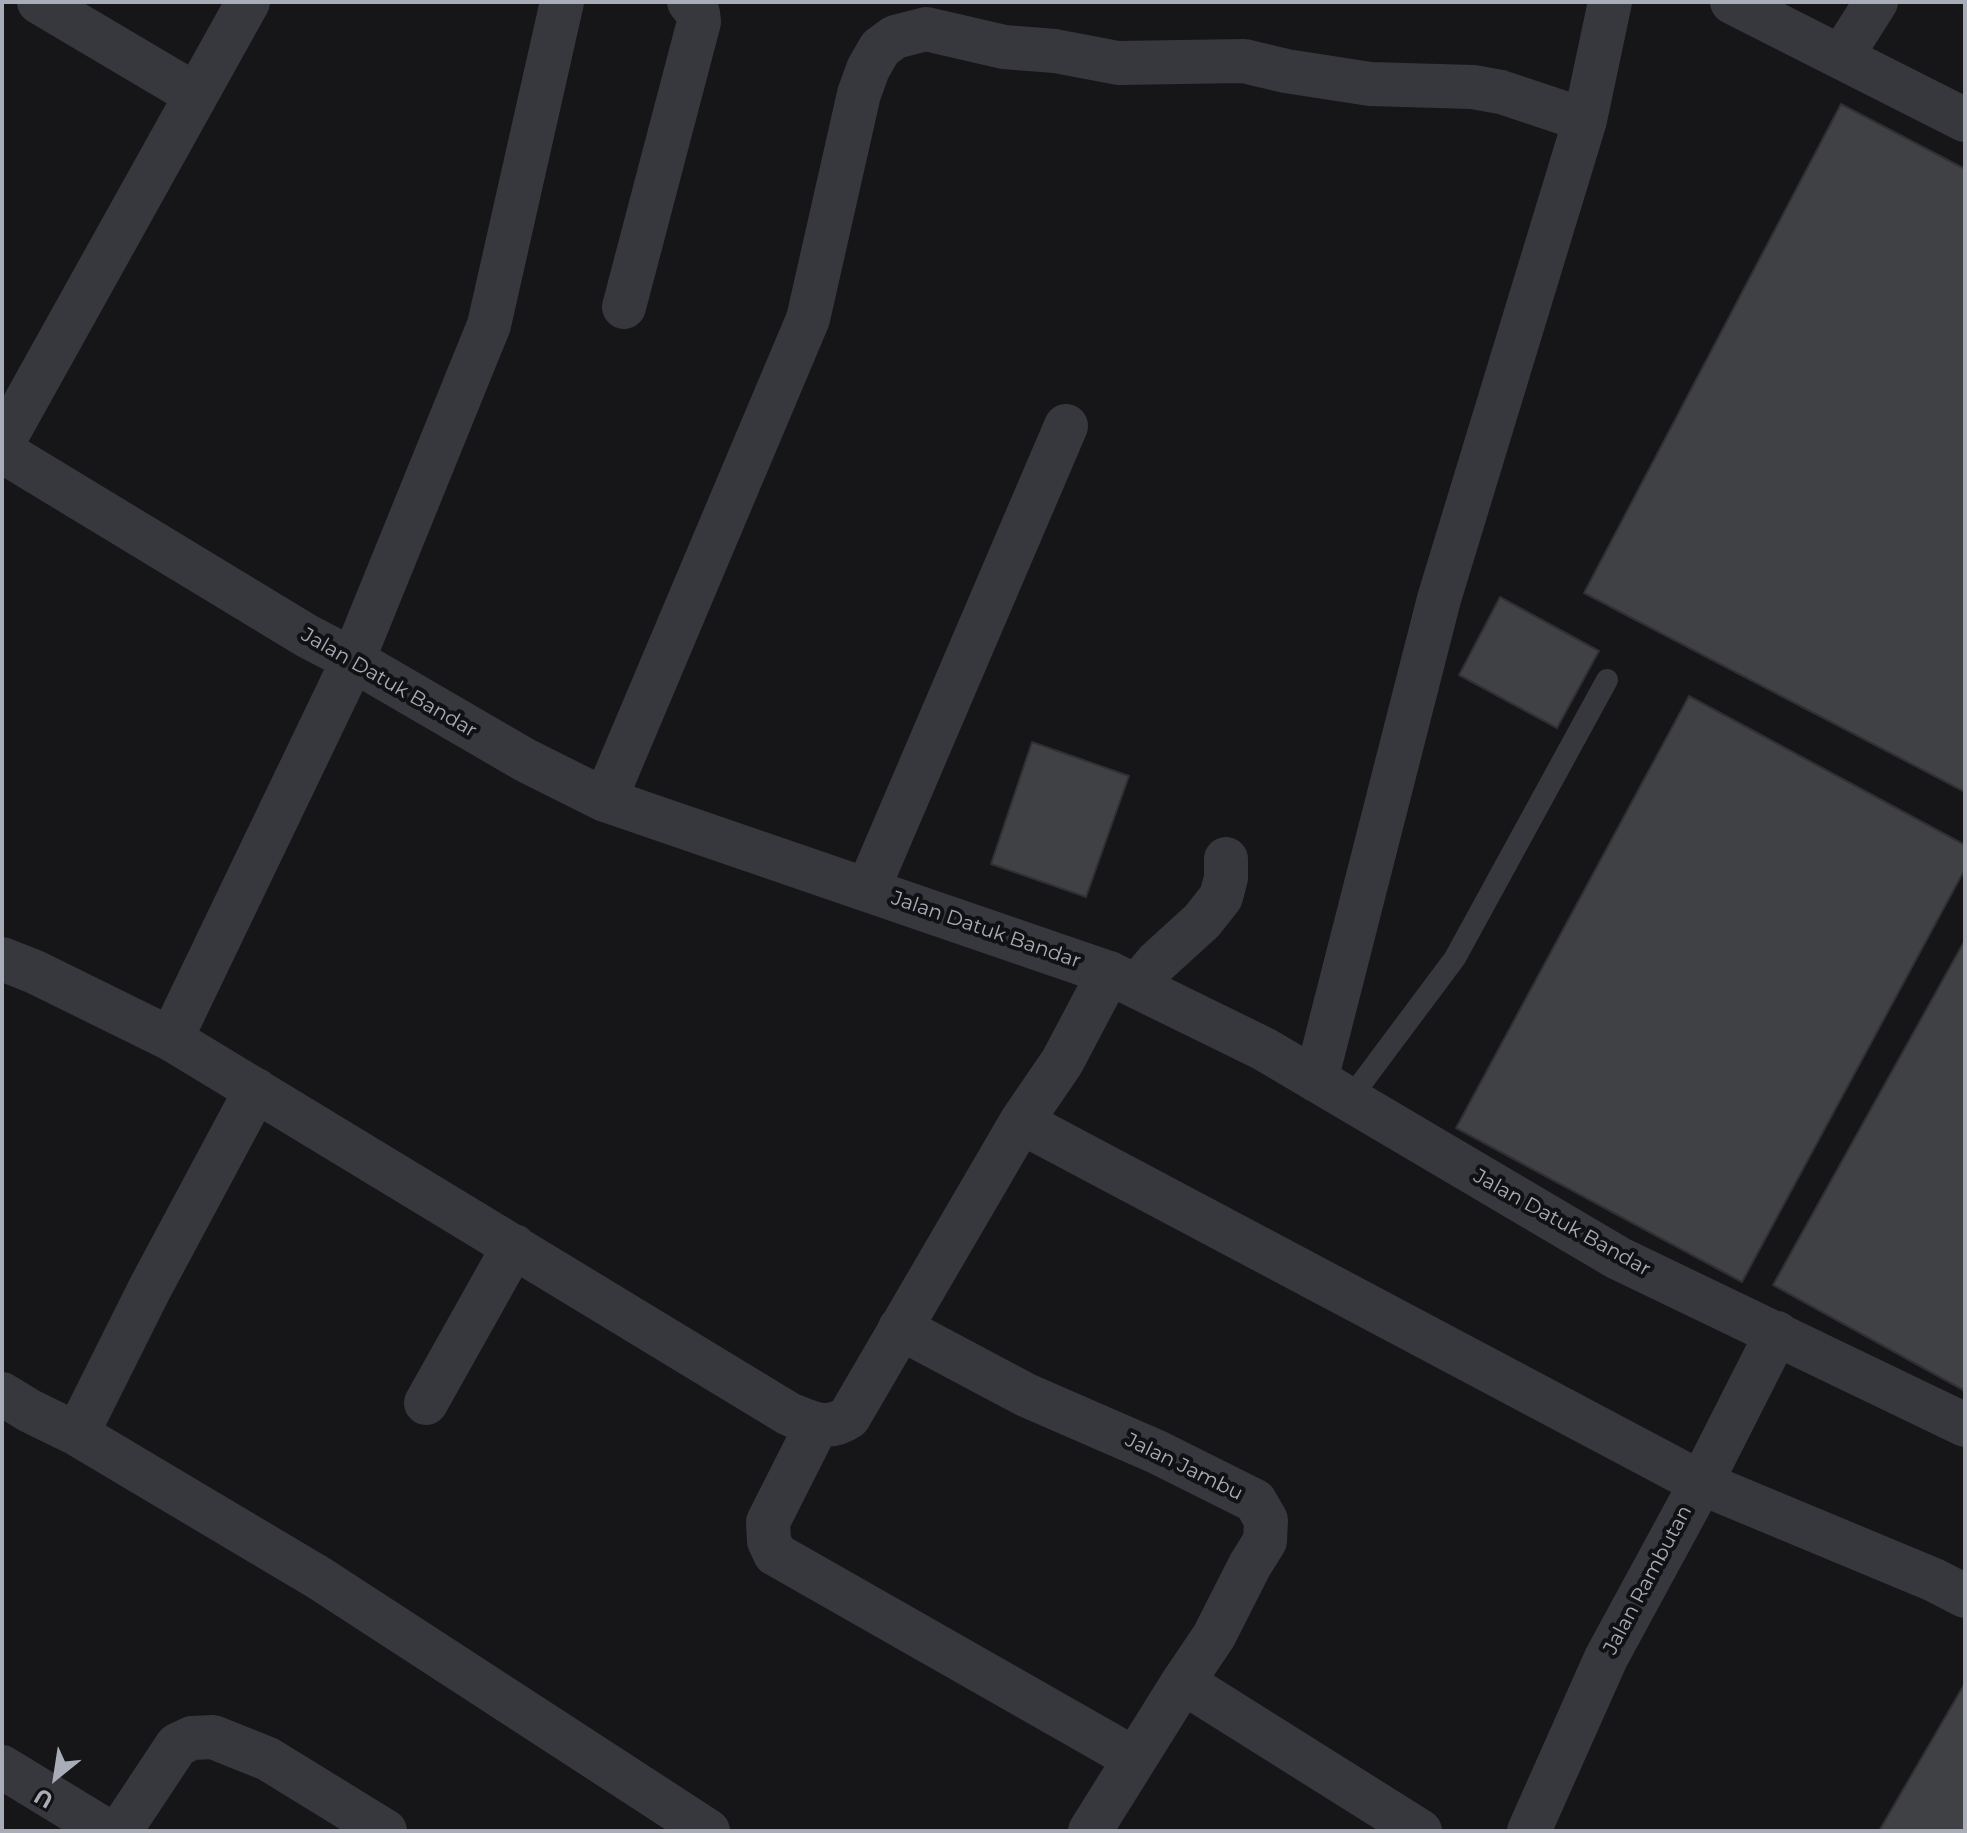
<!DOCTYPE html>
<style>
body{margin:0}
#map{position:relative;width:1967px;height:1833px;overflow:hidden;background:#161618;font-family:Montserrat,sans-serif}
canvas{display:block}
.frame{position:absolute;inset:0;border:4px solid #a8adb8;pointer-events:none}
.north{position:absolute;left:16px;top:1737px;width:80px;height:80px;-webkit-text-stroke:6px #111113;paint-order:stroke;rotate:210deg;font-size:22px;font-weight:700;line-height:32px;text-align:center;color:#a8adb8}
.north::after{content:'';display:block;margin:auto;width:28px;height:36px;background:#a8adb8;clip-path:polygon(50% 0,100% 100%,50% 72%,0 100%)}
</style>
<div id="map">
<canvas width="1967" height="1833"></canvas>
<div class="frame"></div>
<div class="north">U</div>
</div>
<script>
const ctx = document.querySelector('canvas').getContext('2d');
ctx.lineJoin = 'round';
function fill(path, color) { ctx.fillStyle = color; ctx.fill(path, 'evenodd'); }
function trace(path, color, width, dash) { ctx.strokeStyle = color; ctx.lineWidth = width; ctx.lineCap = dash ? 'butt' : 'round'; ctx.setLineDash(dash || []); ctx.stroke(path); }
function write(font, color, halo, rows, align = 'center') {
  ctx.font = font + ' Montserrat,sans-serif'; ctx.lineWidth = 8; ctx.setLineDash([]); ctx.textBaseline = 'middle'; ctx.strokeStyle = halo; ctx.fillStyle = color; for (const [text, x, y, turn = 0] of rows) {
    ctx.save(); ctx.translate(x, y); ctx.rotate((+turn || 0) * Math.PI / 180); ctx.textAlign = isNaN(turn) ? turn : align; if (halo) ctx.strokeText(text, 0, 0); ctx.fillText(text, 0, 0); ctx.restore();
  }
}
const building = new Path2D(`
 M 1841,104 L 1965,169 L 1965,792 L 1584,593 Z
 M 1500,597 L 1599,651 L 1557,728 L 1459,675 Z
 M 1689,696 L 1965,845 L 1965,869 L 1742,1282 L 1456,1128 Z
 M 1032,742 L 1129,776 L 1086,897 L 991,864 Z
 M 1965,940 L 1965,1391 L 1773,1285 Z
 M 1965,1683 L 1965,1831 L 1879,1831 Z`);
const service = new Path2D(`
 M 1349,1100 L 1455,958 L 1607,680`);
const minor = new Path2D(`
 M 39,2 L 196,95
 M 1732,2 L 1965,120
 M 1841,57 L 1876,2
 M 624,307 L 699,22 L 698,13 L 689,2
 M 2,444 L 248,2
 M 605,800 L 808,319 L 859,94 L 868,69 L 880,48 L 895,37 L 926,29 L 1004,47 L 1055,51 L 1118,63 L 1244,61 L 1286,71 L 1370,84 L 1473,87 L 1501,92 L 1585,120
 M 868,889 L 1066,426
 M 2,959 L 35,972 L 171,1039 L 789,1414 C 811,1423 827,1432 849,1417 L 1021,1122 L 1062,1062 L 1109,973
 M 1137,986 L 1157,962 L 1202,921 L 1221,897 L 1226,878 L 1226,859
 M 171,1039 L 353,660 L 489,325 L 562,2
 M 1316,1080 L 1439,599 L 1585,120 L 1610,2
 M 1021,1122 L 1701,1483 L 1934,1580 L 1965,1596
 M 900,1328 L 1026,1395 L 1157,1452 L 1255,1501 L 1266,1520 L 1265,1541 L 1250,1565 L 1214,1636 L 1183,1682 L 1090,1831
 M 2,1394 L 30,1411 L 77,1434 L 319,1578 L 708,1831
 M 426,1403 L 514,1246
 M 817,1425 L 768,1522 L 769,1541 L 775,1554 L 1135,1759
 M 77,1434 L 150,1288 L 256,1090
 M 1183,1682 L 1420,1831
 M 2,1767 L 107,1831
 M 120,1831 L 177,1745 L 192,1738 L 213,1737 L 268,1759 L 385,1831
 M 1529,1831 L 1606,1658 L 1701,1483 L 1777,1333`);
const tertiary = new Path2D(`
 M 2,451 L 307,636 L 353,660 L 525,760 L 605,800 L 1109,973 L 1264,1049 L 1618,1258 L 1965,1425`);
const streetNames = [
 ["Jalan Datuk Bandar",389,683,30],
 ["Jalan Datuk Bandar",986,930,19],
 ["Jalan Datuk Bandar",1562,1223,29],
 ["Jalan Jambu",1184,1467,26],
 ["Jalan Rambutan",1648,1580,-62]
];
fill(building, '#404145');
trace(building, '#303034', 2);
trace(service, '#37383d', 22);
trace(minor, '#37383d', 44);
trace(tertiary, '#37383d', 44);
write('20px', '#a8adb8', '#111113', streetNames);
</script>
